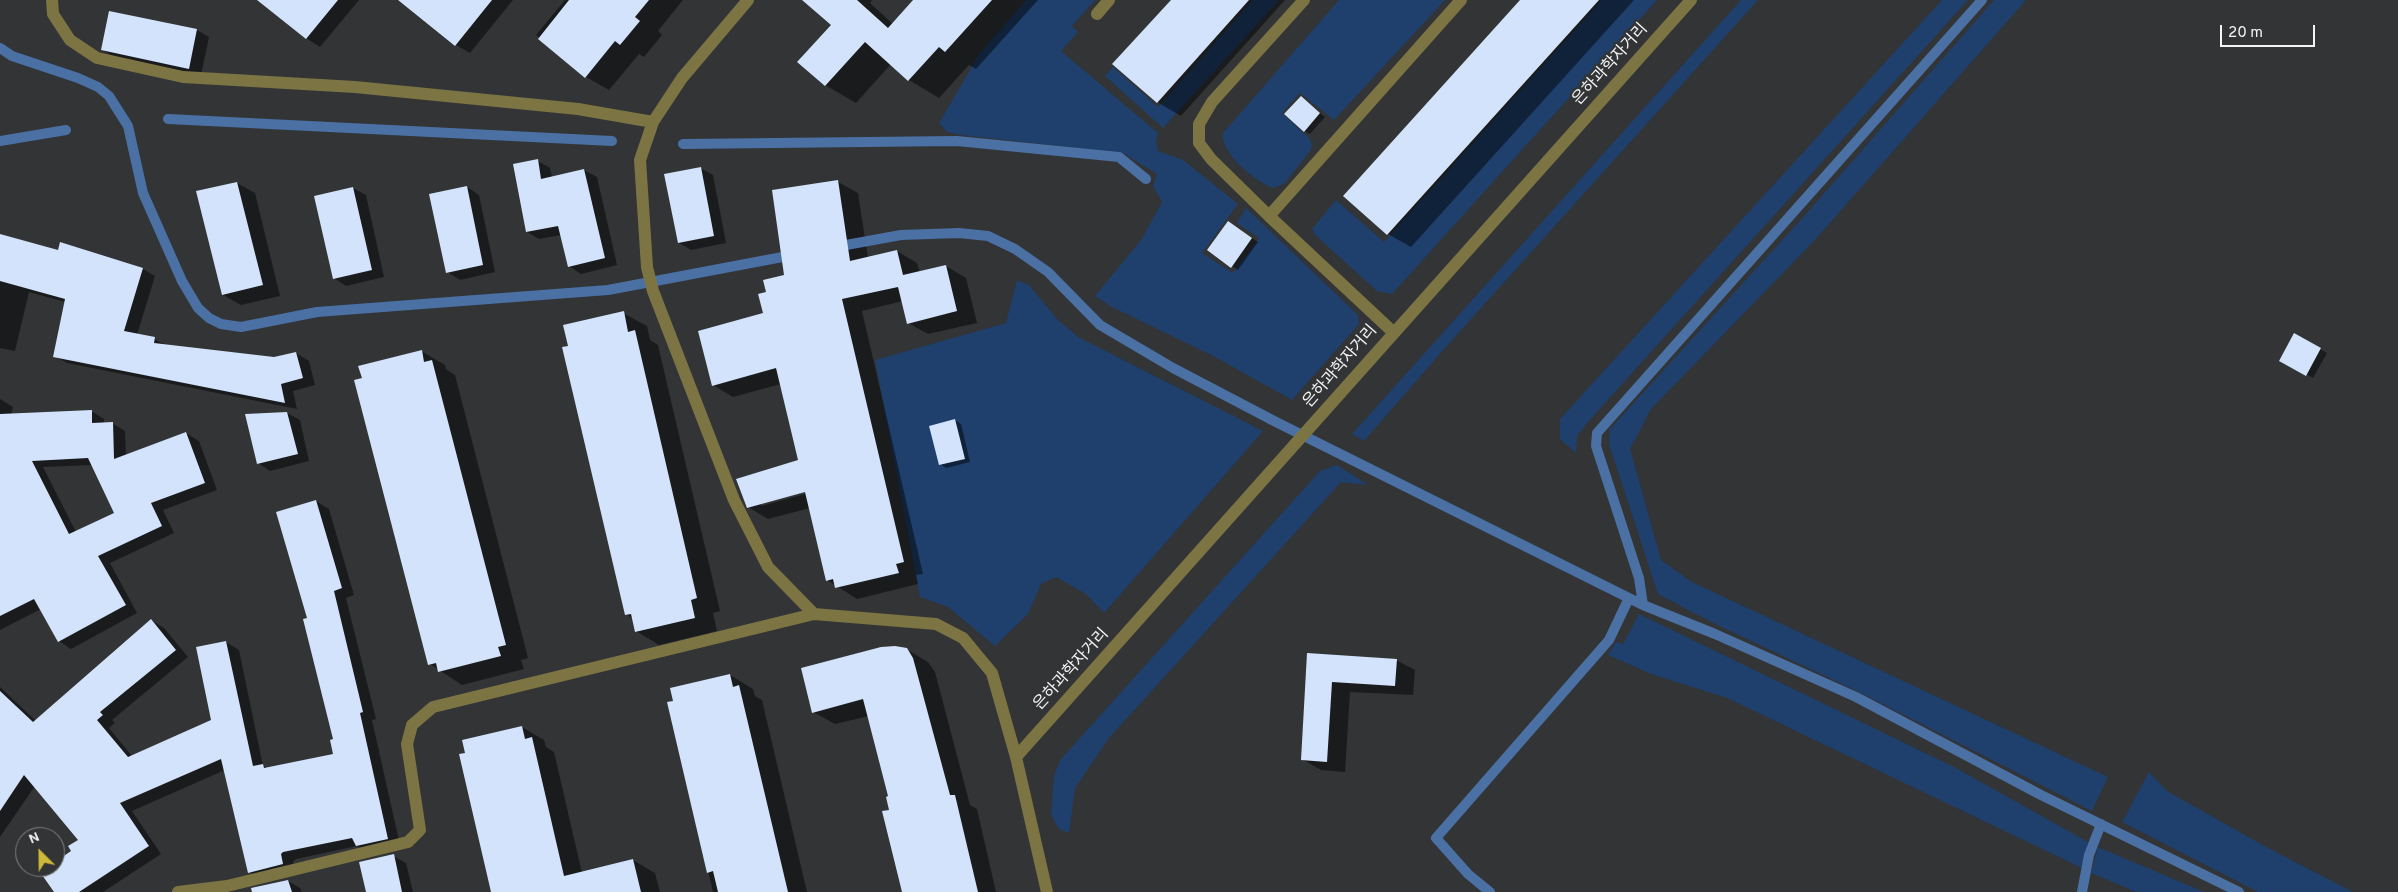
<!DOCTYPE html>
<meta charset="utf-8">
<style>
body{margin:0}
#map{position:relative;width:2398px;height:892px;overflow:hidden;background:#323436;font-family:Overpass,sans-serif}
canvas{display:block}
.north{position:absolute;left:15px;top:827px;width:50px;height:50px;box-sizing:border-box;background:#323436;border:1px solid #7f8182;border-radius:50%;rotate:337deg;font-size:14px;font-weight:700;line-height:20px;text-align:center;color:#f3f4f5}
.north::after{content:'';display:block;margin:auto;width:18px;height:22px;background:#ceb938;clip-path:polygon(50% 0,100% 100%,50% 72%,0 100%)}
.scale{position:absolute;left:2220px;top:25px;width:95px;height:22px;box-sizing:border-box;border:2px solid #f3f4f5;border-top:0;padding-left:6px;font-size:15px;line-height:18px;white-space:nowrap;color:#f3f4f5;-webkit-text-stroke:4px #323436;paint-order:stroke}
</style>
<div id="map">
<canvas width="2398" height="892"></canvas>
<div class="north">N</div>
<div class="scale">20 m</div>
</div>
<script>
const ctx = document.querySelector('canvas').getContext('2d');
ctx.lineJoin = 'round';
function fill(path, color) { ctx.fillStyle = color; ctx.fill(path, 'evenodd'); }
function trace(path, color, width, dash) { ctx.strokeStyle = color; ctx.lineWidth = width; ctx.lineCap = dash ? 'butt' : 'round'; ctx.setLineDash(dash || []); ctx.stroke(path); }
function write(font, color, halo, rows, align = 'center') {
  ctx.font = font + ' Overpass,"Noto Sans KR",sans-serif'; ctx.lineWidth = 5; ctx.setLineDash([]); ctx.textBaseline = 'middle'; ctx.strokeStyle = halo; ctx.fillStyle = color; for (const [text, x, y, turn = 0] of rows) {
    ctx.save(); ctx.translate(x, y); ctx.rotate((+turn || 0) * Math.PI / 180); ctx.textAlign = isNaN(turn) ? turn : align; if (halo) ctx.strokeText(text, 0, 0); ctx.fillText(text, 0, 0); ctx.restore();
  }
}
const green = new Path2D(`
 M 1026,0 L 1095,0 L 1072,26 L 1078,32 L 1061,51 L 1158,133 L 1156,142 L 1158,151 L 1183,160 L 1238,204 L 1202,253 L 1233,273 L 1259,238 L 1237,223 L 1246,208 L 1358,315 L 1359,324 L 1292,400 L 1215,357 L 1110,306 L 1095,296 L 1141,240 L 1162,202 L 1153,186 L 1157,174 L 1123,153 L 961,135 L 947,132 L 939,123 L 980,53 Z
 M 1253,0 L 1279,0 L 1163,128 L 1105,76 L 1113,67 L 1158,107 Z
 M 1339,0 L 1445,0 L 1334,120 L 1300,93 L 1282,113 L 1310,139 L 1312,145 L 1310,151 L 1285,183 L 1274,188 C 1257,184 1219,152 1223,133 Z
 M 1602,0 L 1657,0 L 1392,294 L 1377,291 L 1315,235 L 1312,229 L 1336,200 L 1384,242 Z
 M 1741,0 L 1758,0 L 1445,348 L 1364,441 L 1352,434 Z
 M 1942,0 L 1968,0 L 1587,423 L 1577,436 L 1576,453 L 1560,439 L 1560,419 Z
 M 1994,0 L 2026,0 L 1814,241 L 1651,409 L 1630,449 L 1661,560 L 1692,582 L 2108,777 L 2092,811 L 1859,692 L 1711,622 L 1658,594 L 1609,444 L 1610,429 L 1805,215 Z
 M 1017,280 L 1029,285 L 1057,319 L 1078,337 L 1263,431 L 1104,613 L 1086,594 L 1056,577 L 1041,584 L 1028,614 L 995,646 L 948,607 L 920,597 L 875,360 L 1006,323 Z
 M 1337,465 L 1368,485 L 1341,482 L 1109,738 L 1075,788 L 1069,833 L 1059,829 L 1051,815 L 1054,775 L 1061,759 L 1320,471 Z
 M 1639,614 L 1954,767 L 2088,842 L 2082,868 L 1727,698 L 1651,674 L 1608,655 L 1616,642 L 1623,644 Z
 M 2149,772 L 2167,791 L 2268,848 L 2353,892 L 2258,892 L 2122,822 Z
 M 2098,847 L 2204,892 L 2136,892 L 2091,873 Z`);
const shadow = new Path2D(`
 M 259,0 L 359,0 L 320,47 L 306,38 Z
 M 400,0 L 513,0 L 470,53 L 456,45 Z
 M 565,0 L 683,0 L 658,31 L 662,35 L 644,57 L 639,54 L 609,90 L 586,77 L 536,35 Z
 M 804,0 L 872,0 L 870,3 L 893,24 L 915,0 L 1038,0 L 976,69 L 969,65 L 939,98 L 909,80 L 891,64 L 856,103 L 825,85 L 833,24 Z
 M 1172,0 L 1285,0 L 1181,116 L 1157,102 Z
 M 1521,0 L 1634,0 L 1411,247 L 1388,234 Z
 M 110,13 L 197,30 L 209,37 L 201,75 L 115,57 L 102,50 Z
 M 1301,97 L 1325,117 L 1310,134 L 1304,131 Z
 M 538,161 L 550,168 L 552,177 L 584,170 L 597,177 L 617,265 L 581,274 L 569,266 L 561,235 L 539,239 L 527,232 Z
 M 700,168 L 713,175 L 726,243 L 691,250 L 679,243 Z
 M 838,182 L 858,193 L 868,258 L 897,251 L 917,263 L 920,273 L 946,266 L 966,278 L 977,323 L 928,334 L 908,323 L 903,301 L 862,311 L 923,574 L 916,575 L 918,584 L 857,599 L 827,580 L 810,508 L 768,519 L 748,507 L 799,461 L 781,384 L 733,397 L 713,385 L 765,314 L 767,293 L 785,276 ZM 811,489 L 812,492 L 761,506 L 761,503 Z
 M 237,183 L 255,193 L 280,296 L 241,305 L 223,295 Z
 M 467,187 L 479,195 L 495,272 L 460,280 L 447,272 Z
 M 353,188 L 366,195 L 384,277 L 346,286 L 334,278 Z
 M 1234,226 L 1258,242 L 1238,270 L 1232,266 Z
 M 0,235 L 59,251 L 61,244 L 143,269 L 155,276 L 137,335 L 154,339 L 166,345 L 274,359 L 296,353 L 309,361 L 315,385 L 293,391 L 297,409 L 67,363 L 54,356 L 65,302 L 29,292 L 15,351 L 0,348 Z
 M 623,313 L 647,326 L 650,340 L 658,345 L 720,611 L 713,613 L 717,631 L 659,645 L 636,631 L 633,619 L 626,614 L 570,347 Z
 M 2295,335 L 2327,353 L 2313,378 L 2281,360 Z
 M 421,351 L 445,365 L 446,369 L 455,375 L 528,658 L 521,660 L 524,669 L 462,685 L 430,664 Z
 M 0,399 L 13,407 L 11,415 L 91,411 L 104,419 L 104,424 L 112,423 L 125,431 L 126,456 L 186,433 L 199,441 L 217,490 L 163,510 L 174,533 L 110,563 L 137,613 L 71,649 L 59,641 L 41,609 L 0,630 ZM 93,465 L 116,513 L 76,532 L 43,467 Z
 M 287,413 L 300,420 L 309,461 L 270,471 L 258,463 Z
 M 955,420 L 961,424 L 970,462 L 946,468 L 940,464 Z
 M 316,501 L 329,509 L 354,595 L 346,598 L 376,719 L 372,720 L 400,845 L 369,853 L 357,846 L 296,859 L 293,862 L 296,871 L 262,879 L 249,872 L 225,770 L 132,811 L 161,854 L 103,892 L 55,892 L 50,867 L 55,867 L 55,864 L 73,852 L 80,840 L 35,786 L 0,837 L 0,687 L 36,721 L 151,620 L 164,628 L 188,657 L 112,720 L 115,723 L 109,728 L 132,756 L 213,720 L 226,642 L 239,650 L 263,766 L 269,769 L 335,755 L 335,740 L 308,619 Z
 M 906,649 L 928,662 L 935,672 L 970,805 L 977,809 L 996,892 L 903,892 L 889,797 L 869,716 L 835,724 L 813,712 Z
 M 1308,654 L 1396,660 L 1415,670 L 1413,695 L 1350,692 L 1345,772 L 1321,770 L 1302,759 Z
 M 730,675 L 753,689 L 755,696 L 762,700 L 807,892 L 713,892 L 669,703 Z
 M 522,727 L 544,740 L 546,747 L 554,752 L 582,873 L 633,860 L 655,873 L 660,892 L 492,892 Z
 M 393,856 L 406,863 L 413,892 L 367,892 Z
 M 288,881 L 300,888 L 302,892 L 253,892 Z`);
const stream = new Path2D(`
 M 0,48 L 12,56 L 78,78 L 98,87 L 109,96 L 128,126 L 143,193 L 182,281 L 198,308 L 209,318 L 221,324 L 241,327 L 317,312 L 608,290 L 793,255
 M 168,119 L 612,141
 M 0,141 L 66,130
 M 683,144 L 957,141 L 1119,157 L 1146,179
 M 835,247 L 901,235 L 959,233 L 988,236 L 1015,249 L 1048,272 L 1100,325 L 1173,368 L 1276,422 L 1643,605 L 1715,634 L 1856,697 L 2041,795 L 2239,892
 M 1643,605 L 1639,578 L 1596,446 L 1597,433 L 1982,0
 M 1490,892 L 1468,874 L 1436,838 L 1609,640 L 1629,598
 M 2082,892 L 2089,855 L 2101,824`);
const building = new Path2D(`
 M 257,0 L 338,0 L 306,39 Z
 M 398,0 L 492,0 L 455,46 Z
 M 569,0 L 649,0 L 635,17 L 640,21 L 620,45 L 615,41 L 585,78 L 538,39 Z
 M 802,0 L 857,0 L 888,28 L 913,0 L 992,0 L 945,52 L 939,47 L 908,81 L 865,42 L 825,86 L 797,62 L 831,25 Z
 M 1171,0 L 1249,0 L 1157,103 L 1112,64 Z
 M 1520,0 L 1599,0 L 1387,235 L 1343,196 Z
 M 109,11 L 197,29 L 189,69 L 101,50 Z
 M 1301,96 L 1320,113 L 1304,132 L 1284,114 Z
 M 538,159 L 541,179 L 584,169 L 605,258 L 568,267 L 558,226 L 526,232 L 513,164 Z
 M 701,167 L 714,236 L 678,243 L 664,174 Z
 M 838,180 L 850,261 L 897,250 L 903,275 L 946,265 L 957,311 L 907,324 L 898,287 L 842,299 L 904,562 L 896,564 L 899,573 L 835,588 L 833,579 L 826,581 L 805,492 L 747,508 L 736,479 L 798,460 L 776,368 L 712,386 L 698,331 L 763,313 L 758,294 L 766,292 L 763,280 L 784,275 L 772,190 Z
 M 237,182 L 263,285 L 222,295 L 196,191 Z
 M 467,186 L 483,265 L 446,273 L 429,194 Z
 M 353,187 L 372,270 L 333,279 L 314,196 Z
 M 1228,221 L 1252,238 L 1231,268 L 1207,250 Z
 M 0,234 L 58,250 L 60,242 L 143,268 L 124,331 L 155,337 L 154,343 L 274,357 L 296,352 L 303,378 L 281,384 L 285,403 L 53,357 L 65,299 L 0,281 Z
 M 624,311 L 628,332 L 635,330 L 697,598 L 691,600 L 695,618 L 635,632 L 631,614 L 625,615 L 562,347 L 568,346 L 563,325 Z
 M 2294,333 L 2321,348 L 2306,376 L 2279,361 Z
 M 422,350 L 424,362 L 432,360 L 506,645 L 498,647 L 501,656 L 438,672 L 436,663 L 428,665 L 354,380 L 362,378 L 358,366 Z
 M 92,410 L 92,423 L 113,422 L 114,459 L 186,432 L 205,483 L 151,503 L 162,526 L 98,556 L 126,605 L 58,642 L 34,599 L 0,616 L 0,414 ZM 88,458 L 114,513 L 69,534 L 32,461 Z
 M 287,412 L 298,454 L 257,464 L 245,414 Z
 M 955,419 L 965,459 L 939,465 L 929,426 Z
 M 316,500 L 342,588 L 334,591 L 363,712 L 360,713 L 388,839 L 356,846 L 352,838 L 283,852 L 281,854 L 283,864 L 248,873 L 221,759 L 120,803 L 149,846 L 79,892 L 54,892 L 40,872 L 47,867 L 55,867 L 55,862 L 71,851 L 68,846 L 78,840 L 24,775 L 0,811 L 0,691 L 33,722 L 151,619 L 176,650 L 100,712 L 103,715 L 97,720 L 128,757 L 211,720 L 196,647 L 226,641 L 253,766 L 263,764 L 264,768 L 333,754 L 330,740 L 333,739 L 303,619 L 307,618 L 276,512 Z
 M 895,646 L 907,648 L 913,658 L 950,795 L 955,795 L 978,892 L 902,892 L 882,811 L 889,810 L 886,797 L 888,796 L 863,699 L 812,713 L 801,668 L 881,647 Z
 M 1307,653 L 1397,659 L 1395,686 L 1332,682 L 1327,762 L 1301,760 Z
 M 730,674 L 733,687 L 739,685 L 788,892 L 718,892 L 713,871 L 707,873 L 667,702 L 673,701 L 670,688 Z
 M 522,726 L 525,739 L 532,737 L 564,876 L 633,859 L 641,892 L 491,892 L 459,754 L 465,753 L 462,740 Z
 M 394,854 L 402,892 L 366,892 L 359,862 Z
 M 288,880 L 292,892 L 252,892 L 251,888 Z`);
const minor = new Path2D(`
 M 52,0 L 53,14 L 70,40 L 97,58 L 183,77 L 355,87 L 578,109 L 653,122
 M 748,0 L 682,78 L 653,122 L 640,160 L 647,267 L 653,291 L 734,500 L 768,567 L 814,614 L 936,624 L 963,638 L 992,673 L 1016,757 L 1047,892
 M 1304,0 L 1212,102 L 1199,124 L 1199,143 L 1211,159 L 1269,216 L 1393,332
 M 1097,14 L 1109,0
 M 1269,216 L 1461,0
 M 1016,757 L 1691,0
 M 178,892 L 227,886 L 408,842 L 420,830 L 407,744 L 412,725 L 433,707 L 814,614`);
const streetNames = [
 ["은하과학자거리",1611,65,-48],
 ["은하과학자거리",1341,367,-49],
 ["은하과학자거리",1072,670,-48]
];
fill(green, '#1f3f6d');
fill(shadow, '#0007');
trace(stream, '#4a70a4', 10);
fill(building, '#d2e3fb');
trace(minor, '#7c7443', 12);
write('16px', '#f3f4f5', '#323436', streetNames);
</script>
